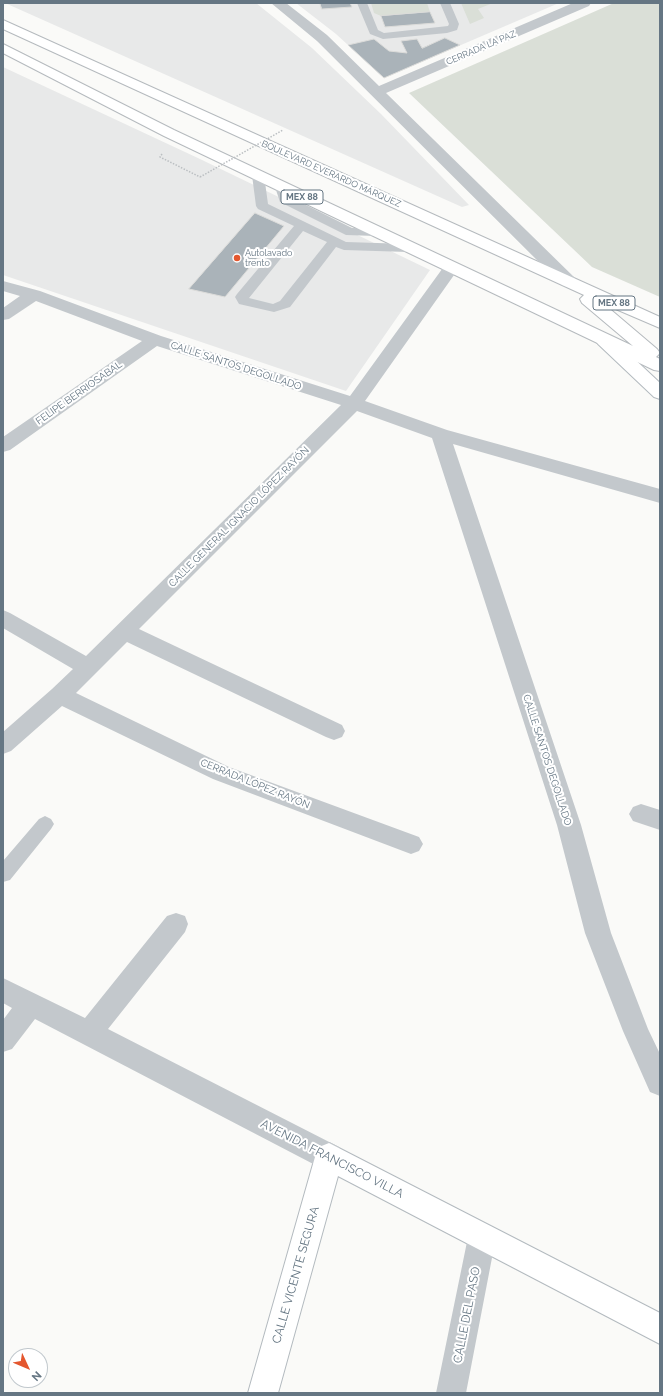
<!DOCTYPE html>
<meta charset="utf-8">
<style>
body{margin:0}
#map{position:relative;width:663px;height:1396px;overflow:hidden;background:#fafaf8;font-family:Raleway,sans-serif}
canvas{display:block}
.frame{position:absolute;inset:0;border:4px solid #657683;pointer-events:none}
.north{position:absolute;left:8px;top:1348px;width:40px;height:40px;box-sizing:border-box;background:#fff;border:1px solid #c1c8cd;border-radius:50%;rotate:134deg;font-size:11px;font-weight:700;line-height:16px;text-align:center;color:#657683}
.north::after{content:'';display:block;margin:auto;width:14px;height:18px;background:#e4572e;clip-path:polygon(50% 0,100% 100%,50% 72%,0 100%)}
</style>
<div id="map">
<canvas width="663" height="1396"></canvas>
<div class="frame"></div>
<div class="north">N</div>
</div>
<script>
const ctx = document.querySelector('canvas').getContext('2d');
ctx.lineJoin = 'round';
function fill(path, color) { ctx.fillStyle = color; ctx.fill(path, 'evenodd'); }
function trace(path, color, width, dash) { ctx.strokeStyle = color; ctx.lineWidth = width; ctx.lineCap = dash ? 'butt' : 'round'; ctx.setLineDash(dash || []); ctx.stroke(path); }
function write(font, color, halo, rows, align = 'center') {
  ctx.font = font + ' Raleway,sans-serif'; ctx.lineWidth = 4; ctx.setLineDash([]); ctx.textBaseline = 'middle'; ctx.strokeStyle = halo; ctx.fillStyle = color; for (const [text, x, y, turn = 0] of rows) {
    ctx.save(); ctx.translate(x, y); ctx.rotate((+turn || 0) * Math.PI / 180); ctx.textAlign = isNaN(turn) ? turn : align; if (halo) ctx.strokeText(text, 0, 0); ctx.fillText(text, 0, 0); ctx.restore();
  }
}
const built = new Path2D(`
 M 5,3 L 256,3 L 312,48 L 381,114 L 469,205 L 462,207 Z
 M 296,3 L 559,3 L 384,78 L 336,34 Z
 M 3,67 L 200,159 L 430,270 L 346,391 L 3,275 Z`);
const green = new Path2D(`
 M 371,3 L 427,3 L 430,12 L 381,16 L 374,13 Z
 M 461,3 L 493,3 L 478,9 L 484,18 L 470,24 Z
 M 614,3 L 660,3 L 660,297 L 592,267 L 409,93 Z`);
const building = new Path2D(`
 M 320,3 L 350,3 L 352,7 L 322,9 Z
 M 430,12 L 435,23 L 385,27 L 381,16 Z
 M 445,38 L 460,45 L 384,78 L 348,45 L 374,39 L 389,51 L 407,53 L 401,41 L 417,39 L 422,48 Z
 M 255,213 L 284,226 L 225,297 L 189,289 Z`);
const path = new Path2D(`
 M 162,154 L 160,157 L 200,177`);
const lane = new Path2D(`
 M 357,3 L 367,3 L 378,30 L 384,33 L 448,26 L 449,24 L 440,3 L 450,3 L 459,24 L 457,30 L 447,33 L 383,39 L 370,34 Z
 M 258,171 L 262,172 L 264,175 L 268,204 L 346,242 L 408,244 L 412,245 L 414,248 L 412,251 L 408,252 L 344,250 L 336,247 L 290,307 L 274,312 L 239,304 L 235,297 L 237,294 L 294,226 L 258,209 L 256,206 L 252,175 L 254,172 ZM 303,231 L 327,242 L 280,301 L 273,304 L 249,298 Z
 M 281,183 L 285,184 L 290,197 L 352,228 L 380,229 L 382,232 L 380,235 L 376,236 L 346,235 L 280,202 L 275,187 L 277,184 Z
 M 45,816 L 51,819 L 54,824 L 51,829 L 10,880 L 3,882 L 3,861 L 39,819 Z`);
const street = new Path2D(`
 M 271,3 L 286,3 L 327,35 L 379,86 L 573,3 L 591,3 L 589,6 L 386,93 L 575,278 L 577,282 L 575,286 L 569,287 L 563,286 L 317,41 Z
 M 451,263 L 457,265 L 459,268 L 365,401 L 447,430 L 660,489 L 660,503 L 453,444 L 581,825 L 611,933 L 648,1029 L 660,1054 L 660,1096 L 650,1092 L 623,1031 L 585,933 L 557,825 L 432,438 L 357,411 L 139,629 L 342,725 L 345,731 L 342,737 L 334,740 L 326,737 L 127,642 L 76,693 L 229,767 L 419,837 L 423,844 L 419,851 L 411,854 L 403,851 L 213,779 L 62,706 L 11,751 L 3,754 L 3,732 L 52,689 L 73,669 L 3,628 L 3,610 L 10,613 L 86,656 L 341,405 L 157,346 L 10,450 L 3,452 L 3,437 L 142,341 L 36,301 L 9,319 L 3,320 L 3,308 L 20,296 L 3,291 L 3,281 L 40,291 L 161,336 L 350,396 L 445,265 Z
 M 641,804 L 660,810 L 660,830 L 633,821 L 629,814 L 633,807 Z
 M 176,913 L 185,916 L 188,924 L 185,932 L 108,1029 L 339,1147 L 343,1157 L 339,1167 L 329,1171 L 319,1167 L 35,1019 L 12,1049 L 3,1052 L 3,1020 L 12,1008 L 3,1003 L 3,978 L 85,1018 L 167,916 Z
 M 482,1223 L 492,1227 L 496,1237 L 466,1393 L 436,1393 L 468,1237 L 472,1227 Z`);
const secondary = new Path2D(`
 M 604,335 L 610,336 L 660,383 L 660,399 L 654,397 L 598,344 L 595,340 L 598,336 Z
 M 329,1143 L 660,1313 L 660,1344 L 338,1176 L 278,1393 L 248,1393 L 315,1157 L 319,1147 Z`);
const primary = new Path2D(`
 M 3,20 L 660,317 L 660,328 L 604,304 L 657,349 L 660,353 L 656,357 L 660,359 L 660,371 L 654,370 L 164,136 L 3,53 L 3,44 L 174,130 L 633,346 L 582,303 L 580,299 L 584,295 L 3,29 Z`);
const pathBridge = new Path2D(`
 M 200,177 L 283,130`);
const markers = [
 [237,258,4,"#e4572e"]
];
const farStreetnames = [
 ["CERRADA LA PAZ",481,48,-23],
 ["BOULEVARD EVERARDO MÁRQUEZ",331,174,24]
];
const shields = [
 [302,197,42],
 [614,303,42]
];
const shieldNames = [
 ["MEX 88",302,197],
 ["MEX 88",614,303]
];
const farPoinames = [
 ["Autolavado",245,253],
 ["trento",245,263]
];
const streetNames = [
 ["CALLE SANTOS DEGOLLADO",236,366,18],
 ["FELIPE BERRIOSABAL",79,393,-35],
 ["CALLE GENERAL IGNACIO LÓPEZ RAYÓN",239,517,-45],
 ["CALLE SANTOS DEGOLLADO",547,760,72],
 ["CERRADA LÓPEZ RAYÓN",255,784,22]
];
const nearStreetnames = [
 ["AVENIDA FRANCISCO VILLA",332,1159,27],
 ["CALLE VICENTE SEGURA",296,1275,-74],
 ["CALLE DEL PASO",467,1315,-79]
];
fill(built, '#e8e9e9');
fill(green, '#dadfd7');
fill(building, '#aab3b9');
trace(building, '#dcdcda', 1);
trace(secondary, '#b3babf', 2);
trace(primary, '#b5babe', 2);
trace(path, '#bbbfc2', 1.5, [1.5, 1.5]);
fill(lane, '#c3c8cc');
fill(street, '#c3c8cc');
fill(secondary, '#fff');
fill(primary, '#fff');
trace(pathBridge, '#bbbfc2', 1.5, [1.5, 1.5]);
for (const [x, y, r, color] of markers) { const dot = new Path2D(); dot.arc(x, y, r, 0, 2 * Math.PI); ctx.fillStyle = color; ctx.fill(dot); trace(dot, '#fff', 1.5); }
write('9px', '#657683', '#fff', farStreetnames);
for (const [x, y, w] of shields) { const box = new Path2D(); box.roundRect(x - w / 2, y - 7, w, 14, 3); ctx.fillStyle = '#fff'; ctx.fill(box); trace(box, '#657683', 1); }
write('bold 9px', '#657683', null, shieldNames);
write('9px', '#657683', '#fff', farPoinames, 'left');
write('10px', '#657683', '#fff', streetNames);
write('12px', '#657683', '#fff', nearStreetnames);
</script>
